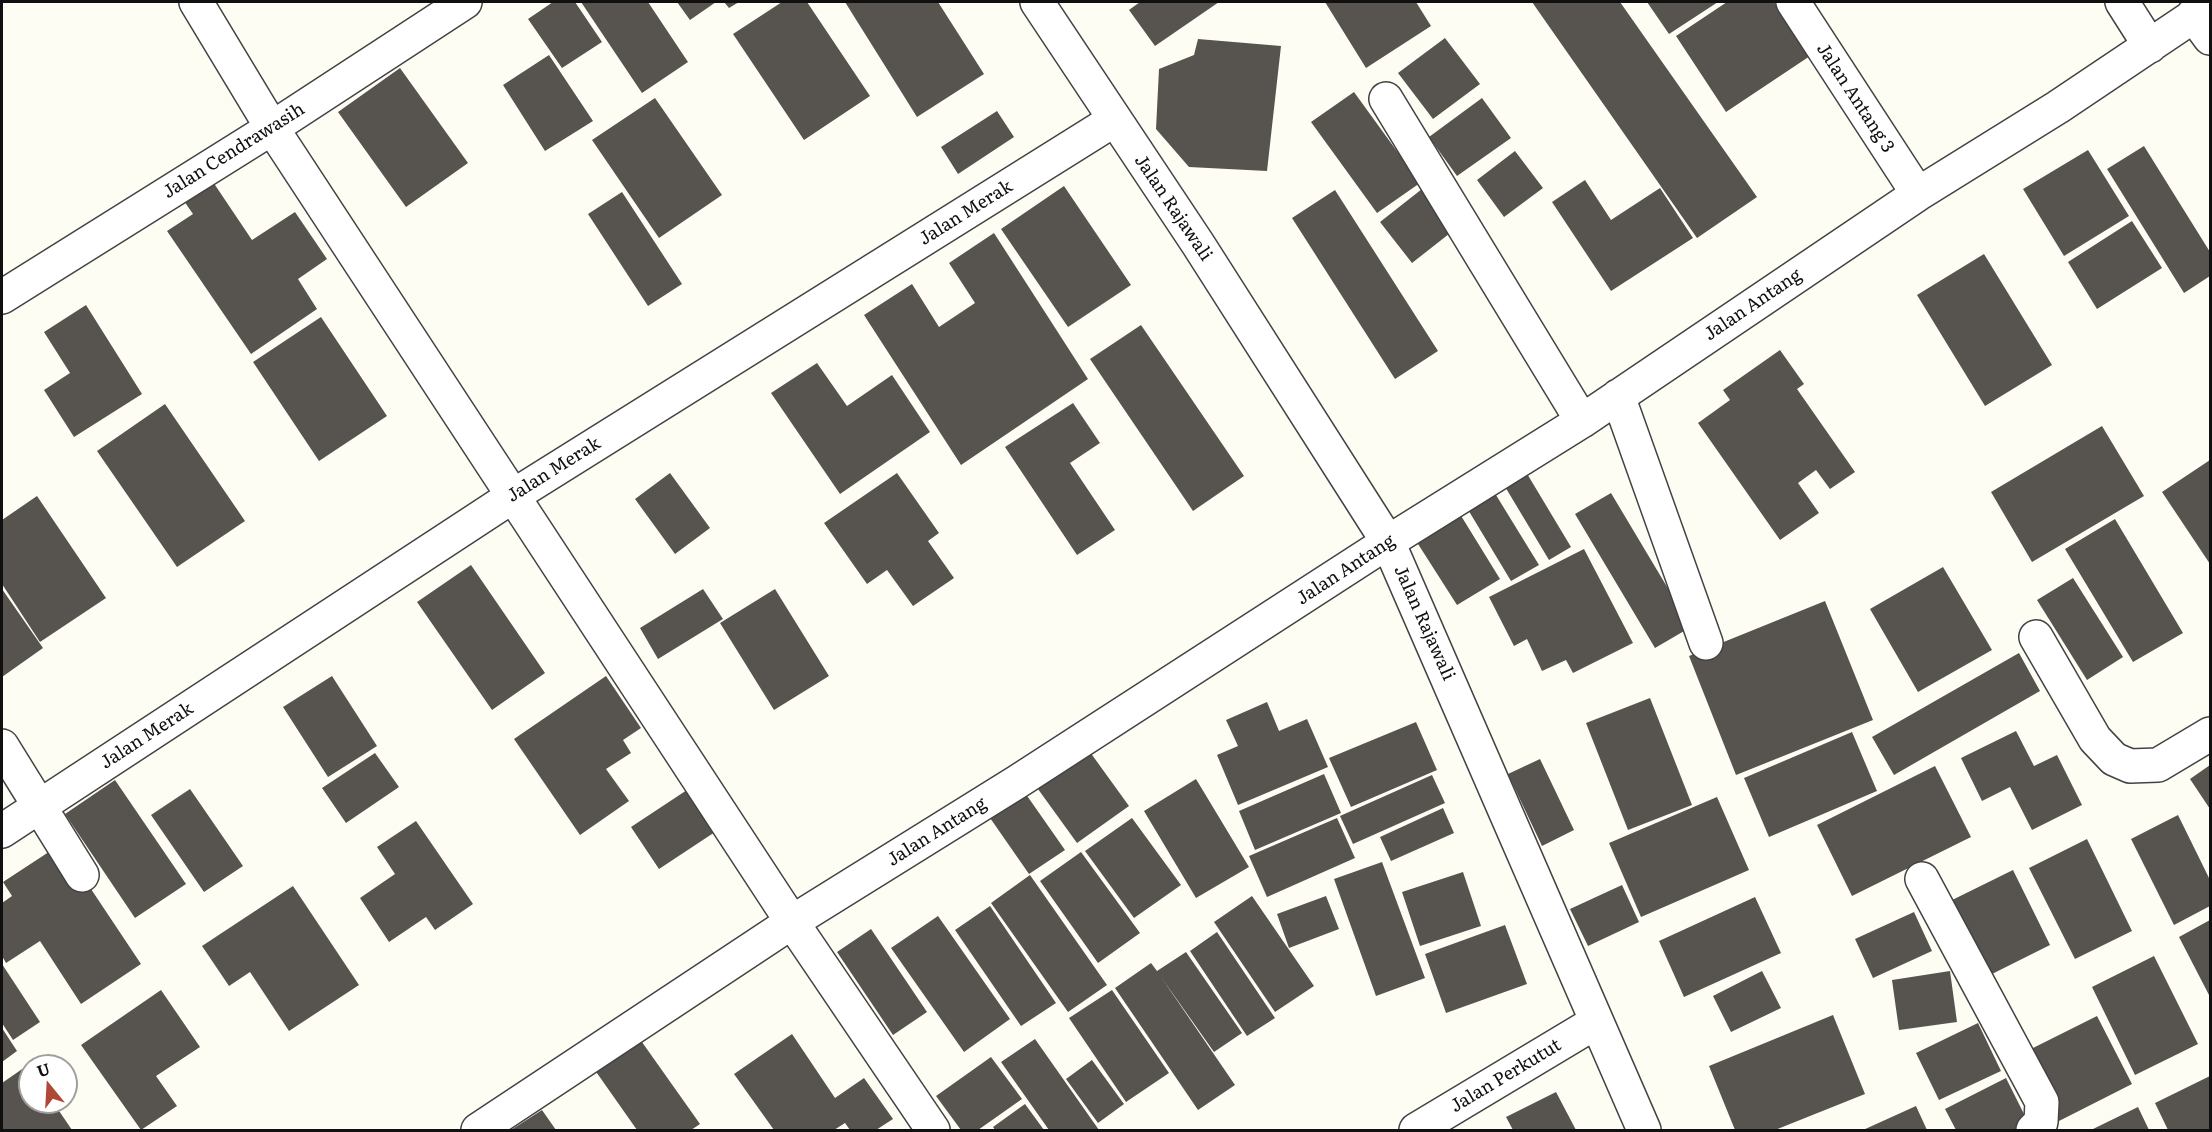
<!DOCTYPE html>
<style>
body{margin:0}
#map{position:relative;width:2212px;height:1132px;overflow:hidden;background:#fefdf4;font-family:Literata,serif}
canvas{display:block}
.frame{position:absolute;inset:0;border:3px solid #101010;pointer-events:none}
.north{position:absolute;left:18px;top:1054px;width:60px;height:60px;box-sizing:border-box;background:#fff;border:2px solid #9f9f9f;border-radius:50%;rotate:342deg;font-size:16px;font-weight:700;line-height:24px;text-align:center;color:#101010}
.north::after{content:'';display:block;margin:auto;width:21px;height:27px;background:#b04838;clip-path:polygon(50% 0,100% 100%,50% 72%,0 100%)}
</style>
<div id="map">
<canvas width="2212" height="1132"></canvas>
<div class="frame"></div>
<div class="north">U</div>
</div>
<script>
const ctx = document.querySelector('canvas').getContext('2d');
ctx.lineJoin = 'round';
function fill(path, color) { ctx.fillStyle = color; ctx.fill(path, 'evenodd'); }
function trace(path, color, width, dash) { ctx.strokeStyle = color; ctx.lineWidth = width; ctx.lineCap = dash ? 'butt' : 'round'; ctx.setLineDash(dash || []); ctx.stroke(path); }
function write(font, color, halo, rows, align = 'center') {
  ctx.font = font + ' Literata,serif'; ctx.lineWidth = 6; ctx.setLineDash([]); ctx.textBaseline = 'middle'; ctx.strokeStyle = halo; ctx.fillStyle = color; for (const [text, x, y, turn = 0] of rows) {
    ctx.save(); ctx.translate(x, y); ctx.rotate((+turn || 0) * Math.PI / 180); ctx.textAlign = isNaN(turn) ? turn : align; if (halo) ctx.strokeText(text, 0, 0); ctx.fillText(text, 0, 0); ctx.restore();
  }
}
const building = new Path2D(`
 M 553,2 L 575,2 L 602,42 L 562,68 L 528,19 Z
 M 581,2 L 648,2 L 688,62 L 642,93 Z
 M 677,2 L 716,2 L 690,20 Z
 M 724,2 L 739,2 L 729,8 Z
 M 782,2 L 807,2 L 870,96 L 804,140 L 733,34 Z
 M 845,2 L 938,2 L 984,74 L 917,117 Z
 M 1140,2 L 1219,2 L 1155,46 L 1129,10 Z
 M 1325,2 L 1416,2 L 1431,26 L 1366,68 Z
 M 1532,2 L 1620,2 L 1757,197 L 1697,238 Z
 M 1647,2 L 1718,2 L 1669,34 Z
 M 1727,2 L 1774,2 L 1810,56 L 1726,112 L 1676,36 Z
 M 1445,38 L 1480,84 L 1433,119 L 1398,73 Z
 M 1198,39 L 1281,46 L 1267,171 L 1189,167 L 1156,129 L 1159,69 L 1194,55 Z
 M 549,55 L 593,121 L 545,151 L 503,85 Z
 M 400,68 L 468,163 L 406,207 L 338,112 Z
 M 1354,92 L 1420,183 L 1377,213 L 1311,122 Z
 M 655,98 L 722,195 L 659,238 L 592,140 Z
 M 1482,98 L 1511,138 L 1457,176 L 1429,137 Z
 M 997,111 L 1014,137 L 958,174 L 941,147 Z
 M 2144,146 L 2210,252 L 2210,276 L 2184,293 L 2107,169 Z
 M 2088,150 L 2129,216 L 2064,256 L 2023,189 Z
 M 1515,151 L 1543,188 L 1504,217 L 1477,180 Z
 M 1585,180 L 1611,220 L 1660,188 L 1693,238 L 1611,291 L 1552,202 Z
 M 213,182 L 252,240 L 295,212 L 327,259 L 298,279 L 317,309 L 251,354 L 167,231 L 193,214 L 184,201 Z
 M 1064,186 L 1131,285 L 1068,327 L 1001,229 Z
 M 1422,189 L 1454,230 L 1412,263 L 1380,222 Z
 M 1335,190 L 1438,351 L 1395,379 L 1292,218 Z
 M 622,192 L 682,284 L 648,306 L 588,214 Z
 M 2132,221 L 2162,268 L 2097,309 L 2068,262 Z
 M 994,233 L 1088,379 L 961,465 L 864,315 L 912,284 L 939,327 L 975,303 L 949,263 Z
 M 1984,254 L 2052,365 L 1985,406 L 1917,295 Z
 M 86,305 L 142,394 L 74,437 L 44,390 L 70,373 L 44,332 Z
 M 321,317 L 387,416 L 319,461 L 253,362 Z
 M 1141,325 L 1244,476 L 1193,511 L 1090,359 Z
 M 1780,350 L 1804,384 L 1797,389 L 1855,472 L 1830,489 L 1816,470 L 1798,483 L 1819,513 L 1780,540 L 1698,423 L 1730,400 L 1723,390 Z
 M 817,363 L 847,406 L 892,375 L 930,432 L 840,494 L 771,393 Z
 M 1073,403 L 1100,443 L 1070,463 L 1115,530 L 1077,555 L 1005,447 Z
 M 165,404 L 245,521 L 177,567 L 97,451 Z
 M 2102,426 L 2144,496 L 2032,562 L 1991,492 Z
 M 2210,460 L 2210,564 L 2162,492 Z
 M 1526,472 L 1571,547 L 1549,560 L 1504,485 Z
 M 670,473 L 710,528 L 675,554 L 635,499 Z
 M 897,473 L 939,533 L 928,541 L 954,578 L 913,606 L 887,570 L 867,584 L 824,523 Z
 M 1488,482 L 1539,565 L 1511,581 L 1461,498 Z
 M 1611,493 L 1691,627 L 1655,648 L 1575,514 Z
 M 37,496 L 106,598 L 40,642 L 2,584 L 2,520 Z
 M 1455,506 L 1500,579 L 1457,605 L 1411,533 Z
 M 2115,519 L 2183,633 L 2133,662 L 2065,549 Z
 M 1584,549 L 1633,643 L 1573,673 L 1566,660 L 1542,671 L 1527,639 L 1514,646 L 1489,597 Z
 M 471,565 L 545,673 L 492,710 L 417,602 Z
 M 1943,567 L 1992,650 L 1918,692 L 1870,609 Z
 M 2073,578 L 2123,657 L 2087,680 L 2037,600 Z
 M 2,589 L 43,648 L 2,677 Z
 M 703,589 L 723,619 L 658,659 L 640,628 Z
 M 775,589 L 829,676 L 774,710 L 720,623 Z
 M 1825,601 L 1873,720 L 1736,775 L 1689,656 Z
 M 2019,653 L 2040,691 L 1894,775 L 1872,737 Z
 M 332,676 L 377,746 L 328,777 L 283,707 Z
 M 606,676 L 641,728 L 623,740 L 631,753 L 606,769 L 629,801 L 580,835 L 514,739 Z
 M 1650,698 L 1692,805 L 1628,830 L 1586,723 Z
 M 1267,702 L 1279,731 L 1307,719 L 1328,767 L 1238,805 L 1217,755 L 1238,746 L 1226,720 Z
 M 1416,722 L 1437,770 L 1351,807 L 1329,758 Z
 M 2016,731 L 2034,766 L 2057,755 L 2082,805 L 2032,830 L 2010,787 L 1982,801 L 1961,758 Z
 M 1852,732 L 1877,791 L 1769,837 L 1744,778 Z
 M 1082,741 L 1129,806 L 1077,843 L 1030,778 Z
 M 375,753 L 399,787 L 346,823 L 322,788 Z
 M 1540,759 L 1574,830 L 1542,846 L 1508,774 Z
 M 2210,765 L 2210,809 L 2190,779 Z
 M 1935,766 L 1971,837 L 1852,896 L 1817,825 Z
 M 1324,774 L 1341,813 L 1255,850 L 1239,811 Z
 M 1432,775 L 1445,803 L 1353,844 L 1340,816 Z
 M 1196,779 L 1249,867 L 1196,898 L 1144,811 Z
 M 115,780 L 186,884 L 135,918 L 65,814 Z
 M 190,789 L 243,866 L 204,892 L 151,815 Z
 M 687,790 L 715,832 L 659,869 L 631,827 Z
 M 1023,790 L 1065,850 L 1029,874 L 988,815 Z
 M 1717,797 L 1749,870 L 1641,917 L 1609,843 Z
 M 1443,808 L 1454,833 L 1391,861 L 1380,837 Z
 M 2178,815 L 2210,880 L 2210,906 L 2174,925 L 2131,839 Z
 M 1132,818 L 1181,885 L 1134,918 L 1085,851 Z
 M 1337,818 L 1355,858 L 1267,897 L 1249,856 Z
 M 416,821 L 473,904 L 435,930 L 426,917 L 389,942 L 360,898 L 395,874 L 377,847 Z
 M 2087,839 L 2132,931 L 2075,959 L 2029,868 Z
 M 61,844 L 141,964 L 81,1004 L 40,941 L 6,963 L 2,956 L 2,903 L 12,896 L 3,882 Z
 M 1081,852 L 1140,933 L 1098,963 L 1040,881 Z
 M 1382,862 L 1425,978 L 1376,996 L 1334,879 Z
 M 2013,870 L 2050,945 L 1980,980 L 1942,905 Z
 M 1463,872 L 1481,926 L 1420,946 L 1402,892 Z
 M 1030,875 L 1107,985 L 1068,1012 L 991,903 Z
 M 1622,885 L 1639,922 L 1588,946 L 1570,909 Z
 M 293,886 L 359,985 L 289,1031 L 250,972 L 229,986 L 202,946 Z
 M 1252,896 L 1314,986 L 1275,1012 L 1214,922 Z
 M 1326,896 L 1339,929 L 1289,948 L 1277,914 Z
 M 1755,897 L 1781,953 L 1684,997 L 1659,941 Z
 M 990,906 L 1056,1003 L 1021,1026 L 955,930 Z
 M 1914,912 L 1932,951 L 1873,978 L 1855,939 Z
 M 938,916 L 1010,1019 L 964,1052 L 891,948 Z
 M 2210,920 L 2210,994 L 2209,995 L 2179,937 Z
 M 1505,925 L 1527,984 L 1446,1013 L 1425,954 Z
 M 871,929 L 927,1012 L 893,1035 L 837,952 Z
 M 1217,932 L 1275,1018 L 1247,1036 L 1190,951 Z
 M 1186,952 L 1242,1033 L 1214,1052 L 1161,977 L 1235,1085 L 1198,1110 L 1115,988 L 1151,963 L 1157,971 Z
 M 2154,956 L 2198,1044 L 2135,1075 L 2092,987 Z
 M 2,964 L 40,1022 L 13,1040 L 2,1023 Z
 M 1762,971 L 1781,1008 L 1731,1032 L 1713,996 Z
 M 1950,971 L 1957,1022 L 1899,1030 L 1892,980 Z
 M 161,990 L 200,1047 L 156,1076 L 177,1106 L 141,1130 L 81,1045 Z
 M 1112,990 L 1169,1073 L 1126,1102 L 1069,1018 Z
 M 1833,1015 L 1865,1094 L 1775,1130 L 1735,1130 L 1709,1066 Z
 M 2097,1016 L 2132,1084 L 2059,1121 L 2025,1052 Z
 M 1978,1023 L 2001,1071 L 1939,1100 L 1916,1053 Z
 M 2,1028 L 17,1051 L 2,1062 Z
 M 792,1034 L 835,1098 L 864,1078 L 893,1119 L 876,1130 L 850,1130 L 845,1123 L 834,1130 L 774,1130 L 734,1074 Z
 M 637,1035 L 700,1124 L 691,1130 L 637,1130 L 592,1066 Z
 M 1035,1039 L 1099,1130 L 1049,1130 L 1001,1062 Z
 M 991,1057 L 1022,1099 L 978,1130 L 961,1130 L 936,1096 Z
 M 1092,1060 L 1124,1104 L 1098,1123 L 1066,1079 Z
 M 28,1065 L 30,1069 L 30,1102 L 53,1102 L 72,1130 L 2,1130 L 2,1083 Z
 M 2210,1076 L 2210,1130 L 2168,1130 L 2155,1103 Z
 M 2006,1078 L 2031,1128 L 2025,1130 L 1956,1130 L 1945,1109 Z
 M 1556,1092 L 1576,1130 L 1513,1130 L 1506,1117 Z
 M 1025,1104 L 1044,1130 L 995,1130 L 993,1127 Z
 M 1916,1106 L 1927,1130 L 1863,1130 Z
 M 2138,1107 L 2149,1130 L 2091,1130 Z
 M 542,1110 L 556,1130 L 511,1130 Z`);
const minor = new Path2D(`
 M 196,2 L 272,128 L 792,922 L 933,1130
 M 1037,2 L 1198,244 L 1388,542 L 1644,1130
 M 1793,2 L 1918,194
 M 2122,2 L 2150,46
 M 2193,15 L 2210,38
 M 1386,99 L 1582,421
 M 2,297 L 272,128 L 465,2
 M 1618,396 L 1706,643
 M 2036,637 L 2095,739 L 2114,759 L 2130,766 L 2158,765 L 2210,734
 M 2,746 L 82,875
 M 2,831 L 513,496 L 1114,120
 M 1922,879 L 2042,1102 L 2041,1122 L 2033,1130
 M 478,1130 L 792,922 L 1017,782 L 1388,542 L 1582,421 L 1918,194 L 2058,107 L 2210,5
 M 1416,1130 L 1596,1022`);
const streetNames = [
 ["Jalan Antang 3",1855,98,57],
 ["Jalan Cendrawasih",234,151,-32],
 ["Jalan Rajawali",1173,208,56],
 ["Jalan Merak",966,213,-32],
 ["Jalan Antang",1753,305,-34],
 ["Jalan Merak",554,470,-32],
 ["Jalan Antang",1346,570,-33],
 ["Jalan Rajawali",1424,623,66],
 ["Jalan Merak",147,736,-33],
 ["Jalan Antang",937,832,-32],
 ["Jalan Perkutut",1506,1076,-31]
];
fill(building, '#57534e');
trace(minor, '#434343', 36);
trace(minor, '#fff', 33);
write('18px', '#101010', '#fff', streetNames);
</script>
